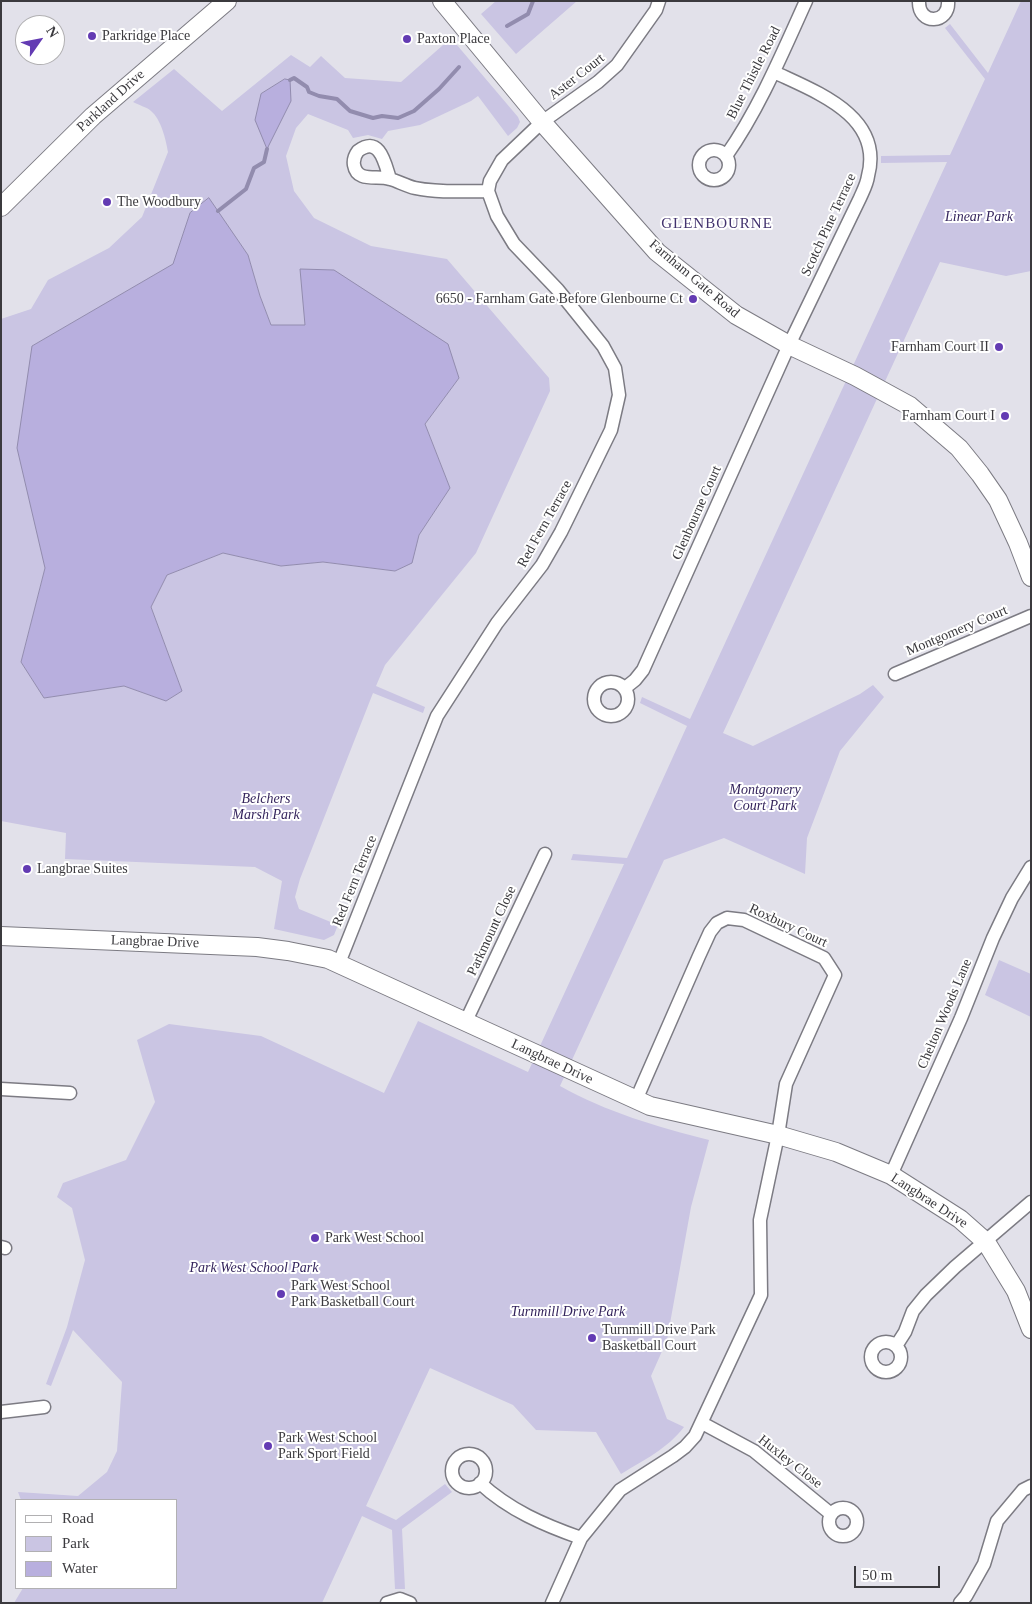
<!DOCTYPE html>
<style>
body{margin:0}
#map{position:relative;width:1032px;height:1604px;overflow:hidden;background:#e2e1ea;font-family:Georgia,serif}
canvas{display:block}
.frame{position:absolute;inset:0;border:2px solid #3b3a3e;pointer-events:none}
.legend{position:absolute;left:15px;top:1499px;width:162px;height:90px;box-sizing:border-box;background:#fff;border:1px solid #b1b0b2;margin:0;padding:6px 9px;list-style:none;font-size:15px;color:#3b3a3e}
.legend li{display:flex;align-items:center;gap:10px;height:25px}
.legend b{width:25px;border:1px solid #b1b0b2}
.north{position:absolute;left:15px;top:15px;width:50px;height:50px;box-sizing:border-box;background:#fff;border:1px solid #b1b0b2;border-radius:50%;rotate:57deg;font-size:14px;font-weight:700;line-height:20px;text-align:center;color:#3b3a3e}
.north::after{content:'';display:block;margin:auto;width:18px;height:22px;background:#633bb3;clip-path:polygon(50% 0,100% 100%,50% 72%,0 100%)}
.scale{position:absolute;left:854px;top:1566px;width:86px;height:22px;box-sizing:border-box;border:2px solid #3b3a3e;border-top:0;padding-left:6px;font-size:15px;line-height:18px;white-space:nowrap;color:#3b3a3e;-webkit-text-stroke:4px #fff;paint-order:stroke}
</style>
<div id="map">
<canvas width="1032" height="1604"></canvas>
<div class="frame"></div>
<ul class="legend">
<li><b style="height:6px;background:#fff"></b>Road</li>
<li><b style="height:14px;background:#cac5e3"></b>Park</li>
<li><b style="height:14px;background:#b8afde"></b>Water</li>
</ul>
<div class="north">N</div>
<div class="scale">50 m</div>
</div>
<script>
const ctx = document.querySelector('canvas').getContext('2d');
ctx.lineJoin = 'round';
function fill(path, color) { ctx.fillStyle = color; ctx.fill(path, 'evenodd'); }
function trace(path, color, width, dash) { ctx.strokeStyle = color; ctx.lineWidth = width; ctx.lineCap = dash ? 'butt' : 'round'; ctx.setLineDash(dash || []); ctx.stroke(path); }
function write(font, color, halo, rows, align = 'center') {
  ctx.font = font + ' Georgia,serif'; ctx.lineWidth = 4; ctx.setLineDash([]); ctx.textBaseline = 'middle'; ctx.strokeStyle = halo; ctx.fillStyle = color; for (const [text, x, y, turn = 0] of rows) {
    ctx.save(); ctx.translate(x, y); ctx.rotate((+turn || 0) * Math.PI / 180); ctx.textAlign = isNaN(turn) ? turn : align; if (halo) ctx.strokeText(text, 0, 0); ctx.fillText(text, 0, 0); ctx.restore();
  }
}
const green = new Path2D(`
 M 496,1 L 577,1 L 516,54 L 481,14 Z
 M 1021,1 L 1031,1 L 1031,271 L 1006,276 L 940,262 L 723,733 L 753,746 L 860,694 L 873,685 L 884,697 L 840,751 L 807,838 L 805,874 L 724,838 L 664,860 L 560,1086 C 606,1112 658,1127 709,1140 L 691,1207 L 667,1340 L 651,1376 L 667,1419 L 684,1427 C 667,1449 644,1460 621,1474 L 596,1432 L 536,1430 L 513,1405 L 430,1368 L 366,1506 L 396,1520 L 445,1484 L 452,1492 L 402,1529 L 405,1589 L 395,1589 L 392,1530 L 362,1516 L 322,1603 L 14,1603 L 23,1588 L 176,1588 L 176,1500 L 21,1500 L 18,1492 L 78,1496 L 107,1472 L 117,1451 L 122,1382 L 73,1330 L 51,1386 L 46,1384 L 67,1327 L 85,1260 L 72,1208 L 57,1197 L 63,1183 L 126,1160 L 155,1102 L 137,1040 L 169,1024 L 261,1036 L 384,1093 L 418,1021 L 528,1072 L 624,864 L 571,860 L 573,854 L 627,858 L 687,726 L 640,703 L 642,697 L 690,719 L 947,162 L 881,163 L 881,156 L 950,155 L 985,79 L 945,28 L 950,24 L 988,73 Z
 M 451,38 L 518,117 L 520,122 L 517,128 L 508,136 L 478,96 L 471,101 L 420,125 L 388,131 L 382,139 L 368,135 L 353,138 L 348,130 L 308,114 L 296,128 L 286,156 L 294,191 L 314,218 L 371,246 L 447,259 L 549,378 L 550,391 L 476,553 L 385,665 L 376,686 L 425,707 L 423,713 L 373,693 L 300,879 L 295,897 L 299,909 L 338,925 L 334,935 L 324,940 L 274,929 L 282,881 L 255,867 L 65,859 L 66,833 L 1,821 L 1,319 L 31,309 L 48,280 L 109,248 L 142,217 L 168,152 C 166,140 161,119 151,111 C 147,107 138,105 133,102 L 174,69 L 222,111 L 291,55 L 310,67 L 321,56 L 345,78 L 401,82 ZM 209,199 L 248,255 L 260,296 L 271,325 L 305,325 L 459,378 L 425,424 L 450,488 L 419,535 L 411,563 L 395,571 L 323,562 L 281,566 L 223,553 L 167,575 L 151,607 L 182,691 L 166,701 L 124,686 L 44,698 L 21,662 L 45,568 L 32,346 L 174,264 L 190,213 Z
 M 999,960 L 1031,974 L 1031,1017 L 985,995 Z`);
const water = new Path2D(`
 M 285,79 L 290,80 L 291,101 L 267,149 L 255,120 L 261,94 Z
 M 209,198 L 248,255 L 260,296 L 271,325 L 305,325 L 300,269 L 334,270 L 448,344 L 459,378 L 425,424 L 450,488 L 419,535 L 412,563 L 395,571 L 323,562 L 281,566 L 223,553 L 167,575 L 151,607 L 182,691 L 166,701 L 124,686 L 44,698 L 21,662 L 45,568 L 17,448 L 32,346 L 173,264 L 190,213 Z`);
const stream = new Path2D(`
 M 507,26 L 528,14 L 533,1
 M 290,80 L 294,78 L 307,87 L 309,92 L 319,96 L 337,99 L 350,111 L 373,118 L 382,116 L 398,118 L 414,111 L 439,89 L 459,67
 M 218,211 L 246,189 L 254,168 L 264,162 L 267,149`);
const street = new Path2D(`
 M 919,1 C 918,26 950,24 948,1
 M699 165a15 15 0 1 1 30 0a15 15 0 1 1-30 0Z
 M 726,156 C 759,109 782,54 806,1
 M 390,179 C 385,164 380,135 358,151 C 355,155 353,159 354,165 C 357,183 377,175 390,179 C 398,181 406,186 415,188 C 439,193 464,191 488,191
 M 895,674 L 1031,616
 M594 699a17 17 0 1 1 34 0a17 17 0 1 1-34 0Z
 M 625,688 L 635,680 L 643,670 L 789,345 L 860,198 C 863,191 867,184 868,176 C 884,116 816,92 774,72
 M 339,963 L 437,716 L 497,623 L 542,565 L 561,532 L 611,430 L 619,395 L 615,368 L 603,346 L 558,290 L 514,244 L 497,216 L 488,191 L 490,181 L 502,160 L 542,122 L 598,82 L 617,65 L 656,10 L 659,1
 M 466,1021 L 545,854
 M 1,1089 L 70,1093
 M 891,1175 L 961,1018 L 993,938 L 1012,898 L 1031,867
 M 1,1247 L 5,1248
 M871 1357a15 15 0 1 1 30 0a15 15 0 1 1-30 0Z
 M 896,1346 L 905,1332 L 913,1311 L 926,1295 L 955,1267 L 1031,1202
 M 1,1412 L 44,1407
 M 702,1423 L 754,1451 L 831,1514
 M452 1471a17 17 0 1 1 34 0a17 17 0 1 1-34 0Z
 M 480,1483 C 509,1510 544,1525 581,1538
 M829 1522a14 14 0 1 1 28 0a14 14 0 1 1-28 0Z
 M 387,1603 L 400,1599 L 410,1603
 M 552,1603 L 581,1538 L 620,1490 L 673,1456 L 685,1447 L 695,1436 L 761,1295 L 760,1220 L 778,1135 L 786,1084 L 835,975 L 824,958 L 744,920 L 727,918 L 717,923 L 710,932 L 699,956 L 636,1100
 M 960,1603 L 966,1596 L 984,1564 L 997,1521 L 1023,1490 L 1031,1486`);
const secondary = new Path2D(`
 M 442,1 L 542,122 L 657,252 L 736,315 L 789,345 L 855,376 L 910,406 L 959,448 L 980,474 L 998,500 L 1018,543 L 1031,577
 M 1,207 L 93,116 L 227,1
 M 1,936 L 257,947 L 288,951 L 328,959 L 650,1106 L 778,1135 L 836,1152 L 891,1175 L 960,1219 L 986,1242 L 1016,1291 L 1031,1329`);
const markers = [
 [92,36,5,"#633bb3"],
 [407,39,5,"#633bb3"],
 [107,202,5,"#633bb3"],
 [693,299,5,"#633bb3"],
 [999,347,5,"#633bb3"],
 [1005,416,5,"#633bb3"],
 [27,869,5,"#633bb3"],
 [315,1238,5,"#633bb3"],
 [281,1294,5,"#633bb3"],
 [592,1338,5,"#633bb3"],
 [268,1446,5,"#633bb3"]
];
const poiNames = [
 ["Parkridge Place",102,36],
 ["Paxton Place",417,39],
 ["The Woodbury",117,202],
 ["6650 - Farnham Gate Before Glenbourne Ct",683,299,"right"],
 ["Farnham Court II",989,347,"right"],
 ["Farnham Court I",995,416,"right"],
 ["Langbrae Suites",37,869],
 ["Park West School",325,1238],
 ["Park West School",291,1286],
 ["Park Basketball Court",291,1302],
 ["Turnmill Drive Park",602,1330],
 ["Basketball Court",602,1346],
 ["Park West School",278,1438],
 ["Park Sport Field",278,1454]
];
const streetNames = [
 ["Blue Thistle Road",754,73,-63],
 ["Aster Court",577,77,-38],
 ["Parkland Drive",111,101,-42],
 ["Scotch Pine Terrace",829,225,-65],
 ["Farnham Gate Road",694,279,40],
 ["Glenbourne Court",697,513,-66],
 ["Red Fern Terrace",545,524,-61],
 ["Montgomery Court",957,631,-23],
 ["Red Fern Terrace",355,881,-68],
 ["Roxbury Court",788,926,25],
 ["Parkmount Close",492,931,-65],
 ["Langbrae Drive",155,942,2],
 ["Chelton Woods Lane",945,1014,-67],
 ["Langbrae Drive",552,1062,25],
 ["Langbrae Drive",929,1201,33],
 ["Huxley Close",790,1462,38]
];
const parkNames = [
 ["Linear Park",979,217],
 ["Montgomery",765,790],
 ["Court Park",765,806],
 ["Belchers",266,799],
 ["Marsh Park",266,815],
 ["Park West School Park",254,1268],
 ["Turnmill Drive Park",568,1312]
];
const neighbourhoodNames = [
 ["GLENBOURNE",717,224]
];
fill(green, '#cac5e3');
fill(water, '#b8afde');
trace(water, '#928cae', 1);
trace(stream, '#928cae', 4);
trace(street, '#7c7b83', 15);
trace(secondary, '#7c7b83', 20);
trace(street, '#fff', 12);
trace(secondary, '#fff', 18);
for (const [x, y, r, color] of markers) { const dot = new Path2D(); dot.arc(x, y, r, 0, 2 * Math.PI); ctx.fillStyle = color; ctx.fill(dot); trace(dot, '#fff', 2); }
write('14px', '#3b3a3e', '#fff', poiNames, 'left');
write('14px', '#3b3a3e', '#fff', streetNames);
write('italic 14px', '#34245c', '#fff', parkNames);
ctx.letterSpacing = '1px';
write('15px', '#42326e', '#fff', neighbourhoodNames);
ctx.letterSpacing = '0px';
</script>
